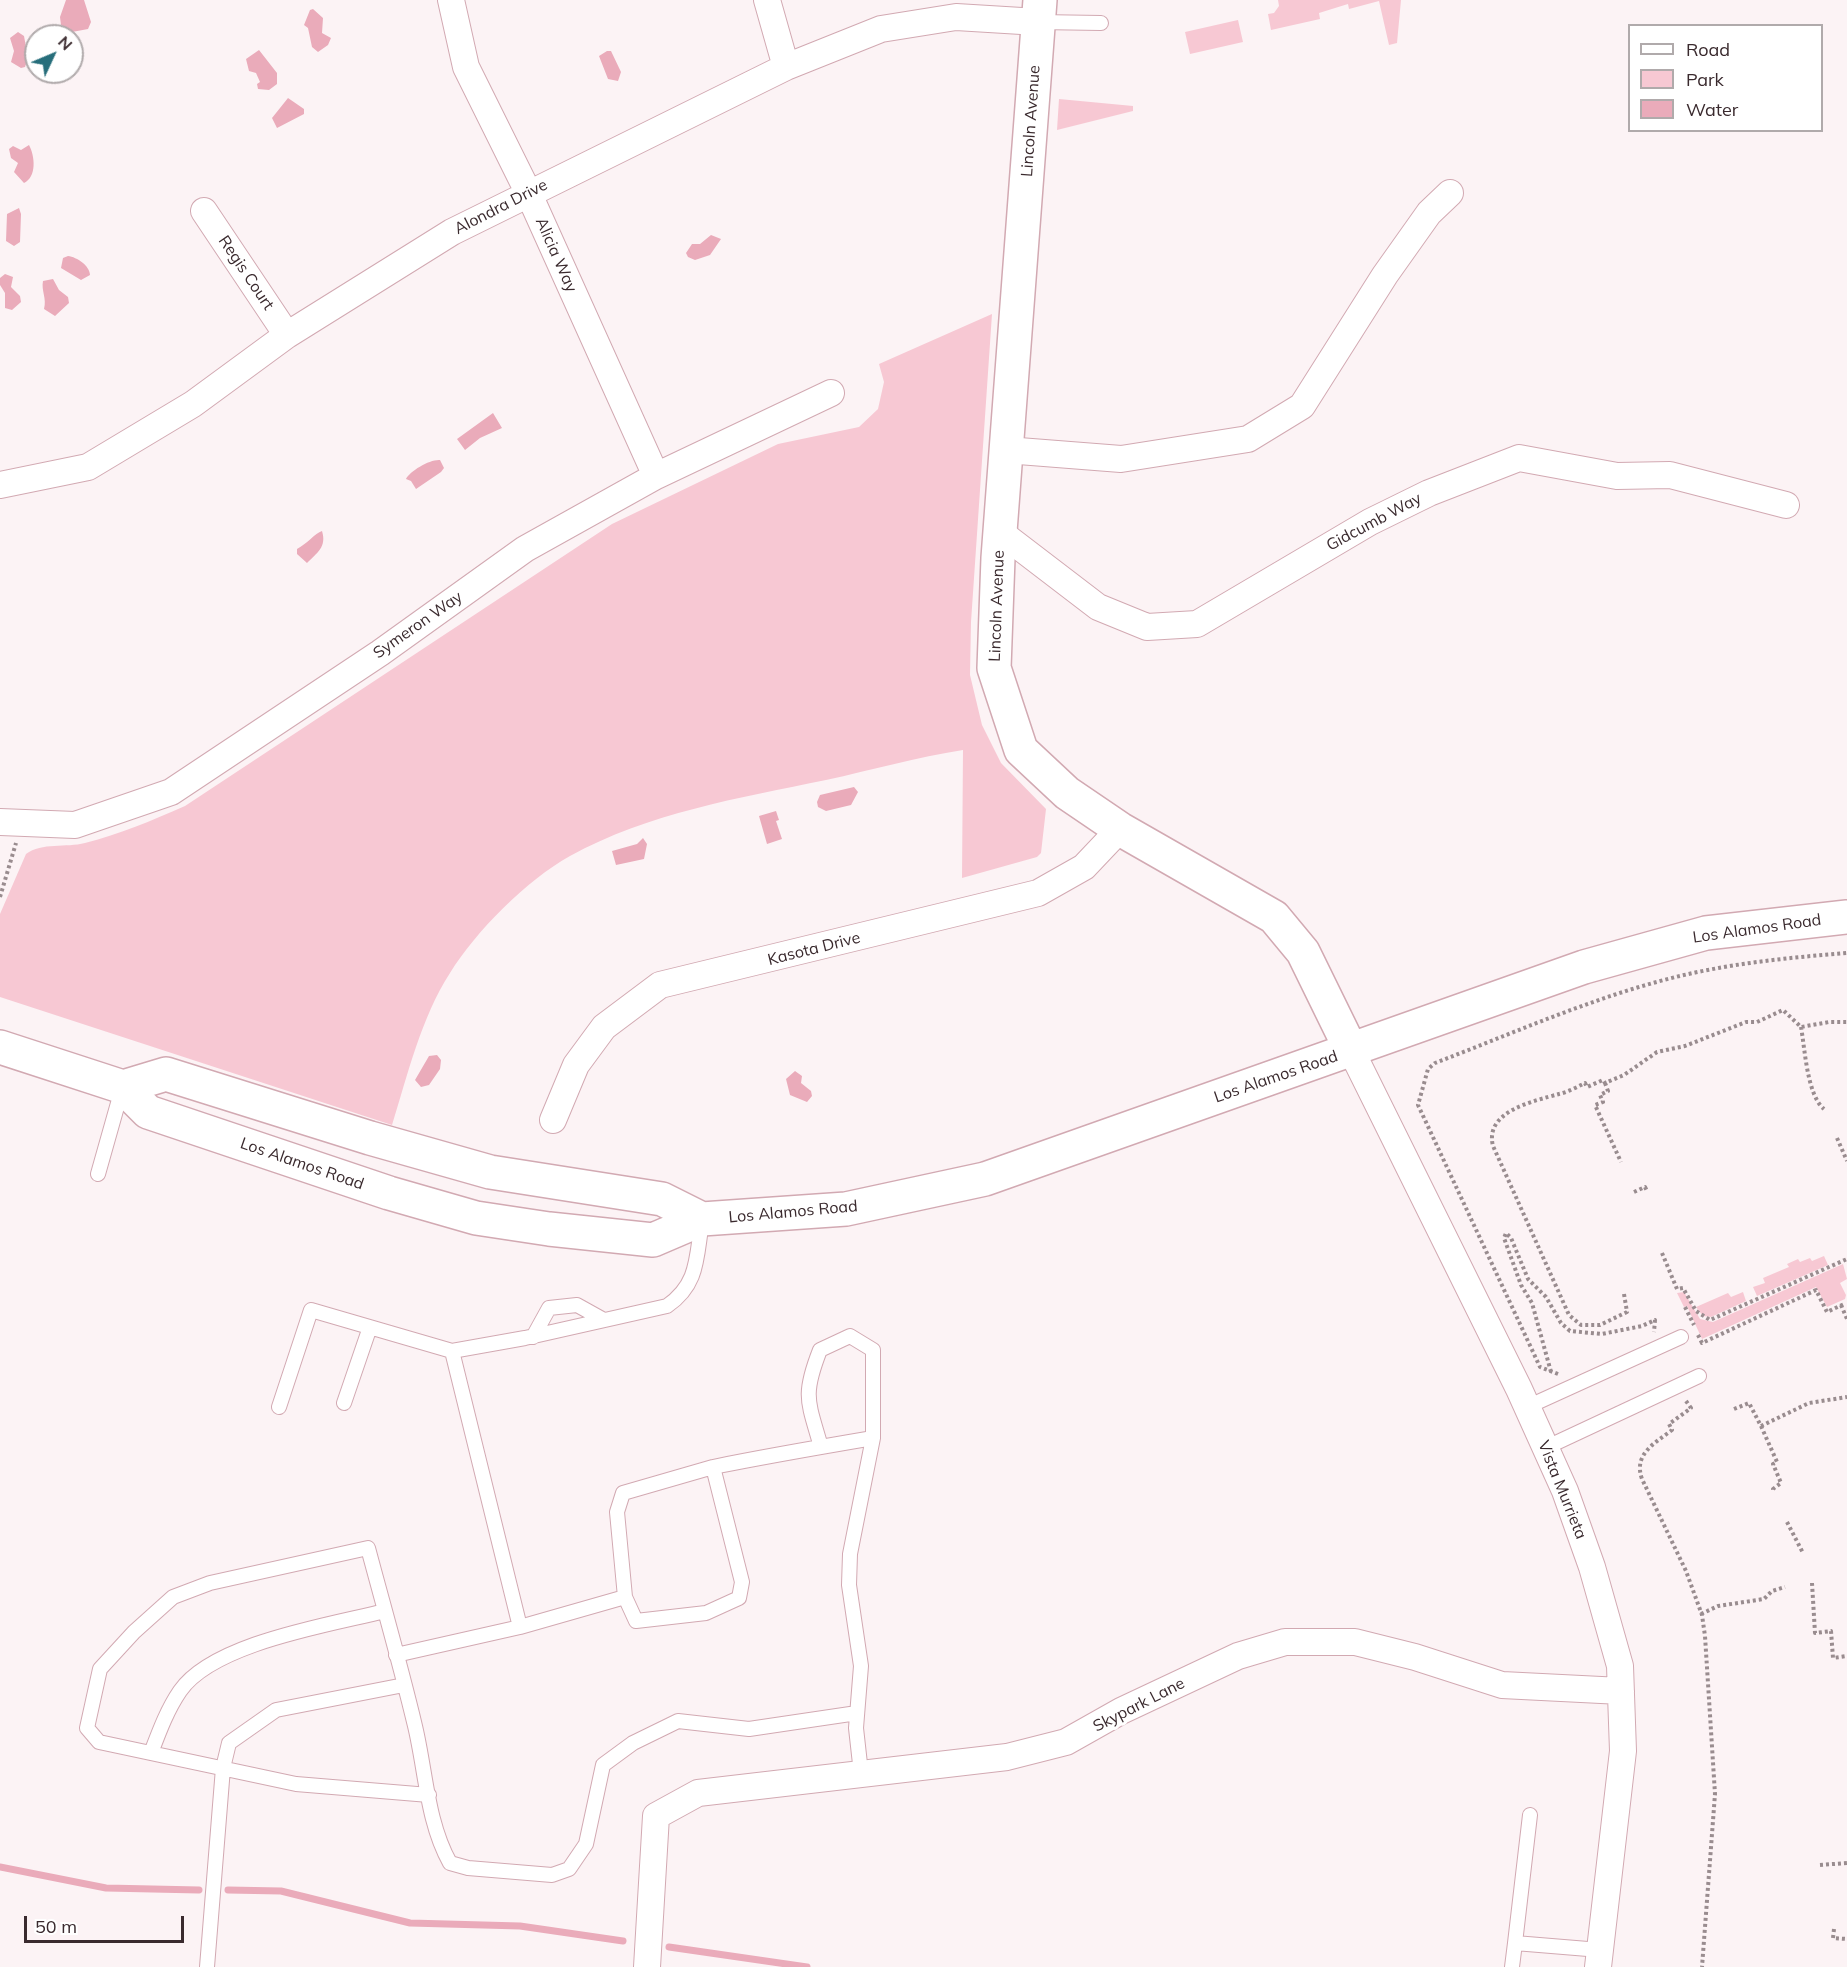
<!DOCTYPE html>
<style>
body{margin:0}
#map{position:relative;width:1847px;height:1967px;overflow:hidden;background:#fcf3f5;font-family:Mulish,sans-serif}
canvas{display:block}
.legend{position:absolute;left:1628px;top:24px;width:195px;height:108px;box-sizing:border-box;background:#fff;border:2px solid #b0aaab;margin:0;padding:8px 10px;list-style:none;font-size:18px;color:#3a2a2e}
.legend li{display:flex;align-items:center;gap:12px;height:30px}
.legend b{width:30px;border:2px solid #b0aaab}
.north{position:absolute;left:24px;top:24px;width:60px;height:60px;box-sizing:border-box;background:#fff;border:2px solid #b0aaab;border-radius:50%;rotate:46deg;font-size:16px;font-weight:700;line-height:24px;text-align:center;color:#3a2a2e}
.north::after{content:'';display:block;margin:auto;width:21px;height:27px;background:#276e7b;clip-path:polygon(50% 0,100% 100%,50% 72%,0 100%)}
.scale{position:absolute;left:24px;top:1916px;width:160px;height:27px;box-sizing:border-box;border:3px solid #3a2a2e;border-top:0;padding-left:8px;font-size:18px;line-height:21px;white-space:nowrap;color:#3a2a2e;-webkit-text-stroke:4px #fff;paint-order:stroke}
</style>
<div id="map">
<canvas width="1847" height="1967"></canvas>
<ul class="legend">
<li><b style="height:8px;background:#fff"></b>Road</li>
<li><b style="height:16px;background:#f7c8d3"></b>Park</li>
<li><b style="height:16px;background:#eaabba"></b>Water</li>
</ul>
<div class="north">N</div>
<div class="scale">50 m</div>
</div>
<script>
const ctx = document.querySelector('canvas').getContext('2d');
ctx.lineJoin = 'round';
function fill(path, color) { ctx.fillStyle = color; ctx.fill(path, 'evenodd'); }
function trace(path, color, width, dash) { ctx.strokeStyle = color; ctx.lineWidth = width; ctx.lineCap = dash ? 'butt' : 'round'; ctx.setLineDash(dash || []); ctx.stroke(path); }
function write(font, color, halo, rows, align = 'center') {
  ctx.font = font + ' Mulish,sans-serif'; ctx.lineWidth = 6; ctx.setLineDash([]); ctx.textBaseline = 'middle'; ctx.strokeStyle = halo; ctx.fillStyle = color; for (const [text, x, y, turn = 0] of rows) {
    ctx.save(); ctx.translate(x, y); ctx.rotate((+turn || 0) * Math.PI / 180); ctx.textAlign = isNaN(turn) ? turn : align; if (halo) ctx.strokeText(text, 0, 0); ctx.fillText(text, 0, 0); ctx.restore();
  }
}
const green = new Path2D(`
 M 1278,0 L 1401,0 L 1397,43 L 1389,45 L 1379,1 L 1349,9 L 1348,4 L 1319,13 L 1320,19 L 1271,30 L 1268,14 L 1274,13 L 1279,6 Z
 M 1238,20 L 1243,42 L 1190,54 L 1185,32 Z
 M 1059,99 L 1133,106 L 1133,111 L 1057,130 Z
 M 992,314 L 971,622 L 970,675 L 982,725 L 1001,763 L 1046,809 L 1041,853 L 1037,857 L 962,878 L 963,750 C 917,757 872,770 826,780 C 739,798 648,813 570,856 C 527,880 476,931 450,973 C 421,1018 408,1074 392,1125 L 0,997 L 0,914 L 26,854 C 42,842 66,848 85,843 C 120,834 151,821 185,806 L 612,524 L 778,444 L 859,427 L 878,409 L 884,382 L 879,364 Z
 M 1824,1256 L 1828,1265 L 1757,1296 L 1753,1287 L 1765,1283 L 1763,1278 L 1789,1267 L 1787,1264 L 1798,1259 L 1800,1262 L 1810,1258 L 1812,1261 Z
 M 1843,1264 L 1847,1279 L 1840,1283 L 1846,1295 L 1845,1299 L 1827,1307 L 1816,1287 L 1702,1339 L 1687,1306 L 1684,1307 L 1677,1293 L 1684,1292 L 1700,1319 L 1713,1322 Z
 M 1743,1292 L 1746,1301 L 1711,1317 L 1703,1316 L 1696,1307 L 1728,1293 L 1731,1297 Z`);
const water = new Path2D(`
 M 66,0 L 84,0 L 91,22 L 88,29 L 72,32 L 61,25 L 60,17 Z
 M 313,9 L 323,18 L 322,33 L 331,38 L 328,45 L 318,52 L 312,47 L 308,28 L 304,25 L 310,10 Z
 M 18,32 L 24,36 L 28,58 L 25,67 L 21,68 L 11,62 L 14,51 L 10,38 Z
 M 259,50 L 277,73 L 277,84 L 269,90 L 258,89 L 257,84 L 260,82 L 256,73 L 249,71 L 246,59 Z
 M 607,51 L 611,51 L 621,72 L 618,81 L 608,79 L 599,56 Z
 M 288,98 L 304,109 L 304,114 L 277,128 L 272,118 Z
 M 29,145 C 35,156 37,177 24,183 L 14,172 L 18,163 L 11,158 L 9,149 L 13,146 L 21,150 Z
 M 19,208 L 21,214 L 20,242 L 14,246 L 6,241 L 7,214 Z
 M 711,235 L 721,239 L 710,255 L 695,260 L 688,257 L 686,253 L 692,244 L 700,244 Z
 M 68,256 C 77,257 90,266 90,275 L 81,280 L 61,268 L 63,258 Z
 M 5,274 L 13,277 L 11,287 L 20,296 L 21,302 L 12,310 L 5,308 L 5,293 L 0,285 L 0,278 Z
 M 53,279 L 59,290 L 68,297 L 69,303 L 55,316 L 44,309 C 47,298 41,291 43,281 Z
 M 493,413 L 502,428 L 480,438 L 465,450 L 457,439 Z
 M 440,460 L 444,468 L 441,472 L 416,489 L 411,481 L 406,479 C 410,471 430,459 440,460 Z
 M 322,531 C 327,547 317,553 307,563 L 297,554 L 297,549 C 307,544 315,533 322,531 Z
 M 854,787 L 858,792 L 851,805 L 826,811 L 818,807 L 817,802 L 820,795 Z
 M 776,811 L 779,820 L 776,821 L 782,839 L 767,844 L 759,816 Z
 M 643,838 L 647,844 L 644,859 L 616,865 L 612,851 L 637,844 Z
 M 437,1055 L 441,1060 L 440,1069 L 429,1085 L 421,1087 L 415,1080 L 429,1056 Z
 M 795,1071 L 802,1076 L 801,1083 L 811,1091 L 812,1096 L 807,1102 L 790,1095 L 786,1079 Z`);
const stream = new Path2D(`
 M 0,1867 L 106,1888 L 199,1890
 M 228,1890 L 281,1891 L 410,1923 L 520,1926 L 623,1941
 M 669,1947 L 807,1967`);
const path = new Path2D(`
 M 0,897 L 16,843
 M 1801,1027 C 1805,1049 1807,1095 1824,1109
 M 1605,1083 L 1608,1091 L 1600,1095 L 1603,1102 L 1595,1105 L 1621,1162
 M 1837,1138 L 1847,1161
 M 1634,1192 L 1645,1187 L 1647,1191
 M 1662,1253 L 1677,1289 L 1683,1288 L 1696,1311 L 1710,1320 L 1847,1259
 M 1624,1294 L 1627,1312 L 1600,1325 L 1581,1325 L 1569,1315 L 1493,1146 C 1484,1111 1534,1101 1559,1094 C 1568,1092 1577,1087 1585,1083 L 1587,1087 L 1603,1080 L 1605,1083 L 1624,1075 L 1657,1052 L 1685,1046 L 1746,1022 L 1757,1022 L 1783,1010 L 1801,1027 L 1829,1022 L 1847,1022
 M 1841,1305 L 1847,1319
 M 1685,1307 L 1694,1325
 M 1698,1335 L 1702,1343 L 1816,1290 L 1827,1312 L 1844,1304
 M 1551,1372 L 1532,1303 L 1521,1285 L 1504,1238 L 1506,1233 L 1511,1238 L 1528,1279 L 1546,1297 L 1561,1323 L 1570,1331 L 1602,1334 L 1642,1326 L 1655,1320 L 1654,1332
 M 1558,1374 L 1540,1367 L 1418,1105 L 1428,1069 L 1435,1063 C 1519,1031 1605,992 1693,973 C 1744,962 1796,957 1847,953
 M 1686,1401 L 1691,1408 L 1669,1424 L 1672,1430 C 1655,1443 1633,1454 1642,1479 L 1686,1571 L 1702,1615 L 1705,1636 L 1715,1794 L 1702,1967
 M 1734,1409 L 1749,1403 L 1761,1426 L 1809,1403 L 1847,1397
 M 1761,1426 L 1777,1462 L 1773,1464 L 1781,1483 L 1773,1489 L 1774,1492
 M 1787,1522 L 1803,1553
 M 1812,1583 L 1815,1633 L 1831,1631 L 1833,1658 L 1847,1656
 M 1701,1614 L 1718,1606 L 1764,1599 L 1772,1591 L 1785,1587
 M 1820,1865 L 1847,1863
 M 1834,1929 L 1833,1938 L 1847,1939`);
const lane = new Path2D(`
 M 1038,22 L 1101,23
 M 98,1174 L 122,1089
 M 533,1337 L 549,1308 L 577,1305 L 604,1320
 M 452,1351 L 520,1627 L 625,1597 L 636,1621 L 706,1613 L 739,1598 L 742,1582 L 713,1467 L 623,1493 L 617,1512 L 625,1597
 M 344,1403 L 370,1327
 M 279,1407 L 311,1310 L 452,1351 L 525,1338 L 667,1306 C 699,1284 696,1257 702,1222
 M 1527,1407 L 1681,1337
 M 1545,1448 L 1699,1376
 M 713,1467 C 767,1456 820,1447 873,1438 L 873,1350 L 850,1336 L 820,1350 C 802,1396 808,1401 821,1447
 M 396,1655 L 520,1627
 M 151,1753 C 159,1732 167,1710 180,1691 C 213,1643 329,1625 385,1611
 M 861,1773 L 856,1728 L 861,1666 L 849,1585 L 850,1554 L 873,1438
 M 429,1795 L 296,1784 L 99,1742 L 87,1728 L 100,1669 L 134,1632 L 173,1597 L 210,1583 L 368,1548 C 384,1608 401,1667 415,1726 C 426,1772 427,1822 450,1863 L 468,1868 L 552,1875 L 569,1869 L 586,1844 L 603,1765 L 633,1743 L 678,1721 L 749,1729 L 857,1713
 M 1515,1943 L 1530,1815
 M 207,1967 L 223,1768 L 229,1743 L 276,1710 L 404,1685
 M 1512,1967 L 1515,1943 L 1600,1950`);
const street = new Path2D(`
 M 451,0 L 466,67 L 528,192 L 656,476
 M 767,0 L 786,67
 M 204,211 L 287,335
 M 1006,450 L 1121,459 L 1248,439 L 1302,406 L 1385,275 L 1429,213 L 1450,193
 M 0,485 L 88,467 L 193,404 L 287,335 L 452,232 L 786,67 L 881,29 L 956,17 L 1038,22
 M 1000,532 L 1098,607 L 1147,627 L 1197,624 L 1370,522 L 1429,493 L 1519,458 L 1617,476 L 1670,475 L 1786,505
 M 0,822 L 75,825 L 171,792 L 380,653 L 525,549 L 656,476 L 831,393
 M 1351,1050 L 1519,1389 L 1565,1491 L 1592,1567 L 1620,1666 L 1623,1751 L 1598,1967
 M 553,1120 L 576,1065 L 604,1027 L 660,985 L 1038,893 L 1084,867 L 1120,829
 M 647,1967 L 656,1816 L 698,1793 L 1007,1757 L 1066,1742 L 1121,1711 L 1238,1656 L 1285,1642 L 1355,1642 L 1415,1657 L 1502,1685 L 1621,1691`);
const secondary = new Path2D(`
 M 1040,0 L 998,558 L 994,668 L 1021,750 L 1067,793 L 1120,829 L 1274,917 L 1303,952 L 1351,1050
 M 0,1047 L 123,1087 L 148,1112 L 389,1193 L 476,1218 L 549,1229 L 653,1240 L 702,1219 L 846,1209 L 985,1179 L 1584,967 L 1706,933 L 1847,917
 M 123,1087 L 166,1074 L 370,1138 L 490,1172 L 662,1199 L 702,1219`);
const streetNames = [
 ["Lincoln Avenue",1031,121,-86],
 ["Alondra Drive",501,207,-27],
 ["Alicia Way",556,255,66],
 ["Regis Court",246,273,56],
 ["Gidcumb Way",1374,522,-28],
 ["Lincoln Avenue",997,606,-88],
 ["Symeron Way",418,625,-35],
 ["Los Alamos Road",1757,929,-8],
 ["Kasota Drive",814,949,-14],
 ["Los Alamos Road",1276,1077,-19],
 ["Los Alamos Road",302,1164,19],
 ["Los Alamos Road",793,1212,-5],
 ["Vista Murrieta",1562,1490,68],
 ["Skypark Lane",1139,1705,-27]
];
fill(green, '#f7c8d3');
fill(water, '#eaabba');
trace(stream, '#eaabba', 7);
trace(lane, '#d2a9b2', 16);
trace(street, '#d2a9b2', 28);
trace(secondary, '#d2a9b2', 36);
trace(path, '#998c8f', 4, [3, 3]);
trace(lane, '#fff', 14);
trace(street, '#fff', 26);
trace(secondary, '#fff', 33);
write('16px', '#3a2a2e', '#fff', streetNames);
</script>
